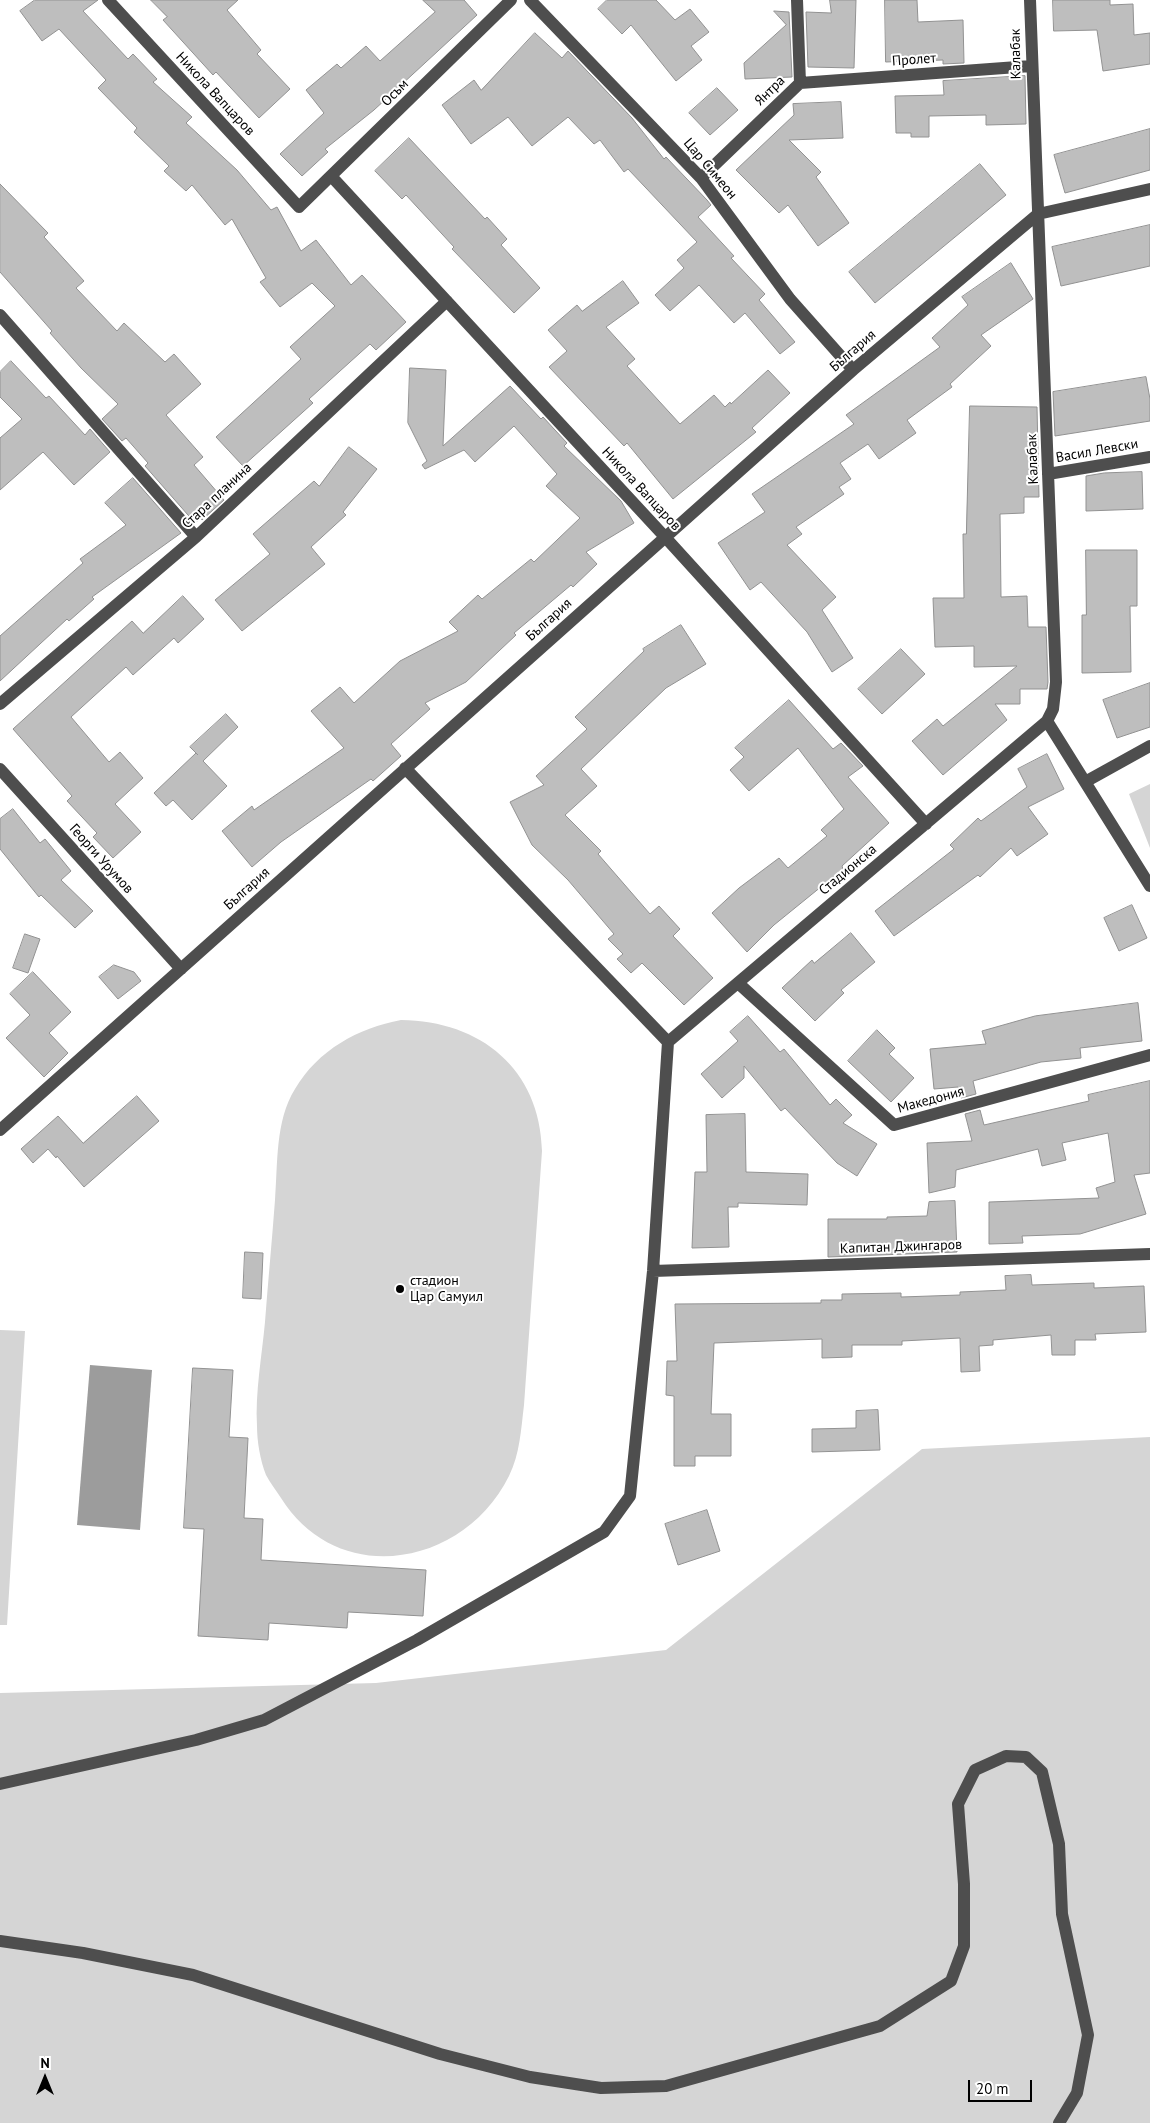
<!DOCTYPE html>
<meta charset="utf-8">
<style>
body{margin:0}
#map{position:relative;width:1150px;height:2123px;overflow:hidden;background:#fff;font-family:"PT Sans",sans-serif}
canvas{display:block}
.north{position:absolute;left:20px;top:2053px;width:50px;height:50px;-webkit-text-stroke:4px #fff;paint-order:stroke;rotate:0deg;font-size:14px;font-weight:700;line-height:20px;text-align:center;color:#000}
.north::after{content:'';display:block;margin:auto;width:18px;height:22px;background:#000;clip-path:polygon(50% 0,100% 100%,50% 72%,0 100%)}
.scale{position:absolute;left:968px;top:2080px;width:64px;height:22px;box-sizing:border-box;border:2px solid #000;border-top:0;padding-left:6px;font-size:15px;line-height:18px;white-space:nowrap;color:#000;-webkit-text-stroke:4px #fff;paint-order:stroke}
</style>
<div id="map">
<canvas width="1150" height="2123"></canvas>
<div class="north">N</div>
<div class="scale">20 m</div>
</div>
<script>
const ctx = document.querySelector('canvas').getContext('2d');
ctx.lineJoin = 'round';
function fill(path, color) { ctx.fillStyle = color; ctx.fill(path, 'evenodd'); }
function trace(path, color, width, dash) { ctx.strokeStyle = color; ctx.lineWidth = width; ctx.lineCap = dash ? 'butt' : 'round'; ctx.setLineDash(dash || []); ctx.stroke(path); }
function write(font, color, halo, rows, align = 'center') {
  ctx.font = font + ' "PT Sans",sans-serif'; ctx.lineWidth = 4; ctx.setLineDash([]); ctx.textBaseline = 'middle'; ctx.strokeStyle = halo; ctx.fillStyle = color; for (const [text, x, y, turn = 0] of rows) {
    ctx.save(); ctx.translate(x, y); ctx.rotate((+turn || 0) * Math.PI / 180); ctx.textAlign = isNaN(turn) ? turn : align; if (halo) ctx.strokeText(text, 0, 0); ctx.fillText(text, 0, 0); ctx.restore();
  }
}
const green = new Path2D(`
 M 1150,784 L 1150,848 L 1129,794 Z
 M 401,1020 C 481,1021 540,1069 542,1151 L 524,1405 C 521,1429 520,1454 509,1476 C 464,1567 338,1589 281,1498 C 276,1490 270,1483 266,1475 C 260,1460 257,1441 257,1426 C 255,1393 262,1355 265,1322 C 268,1281 272,1241 275,1200 C 278,1164 275,1121 295,1089 C 318,1050 358,1028 401,1020 Z
 M 0,1330 L 25,1331 L 7,1625 L 0,1625 Z
 M 1150,1437 L 1150,2123 L 0,2123 L 0,1693 L 376,1683 L 666,1650 L 922,1449 Z`);
const water = new Path2D(`
 M 90,1365 L 152,1370 L 140,1530 L 77,1525 Z`);
const building = new Path2D(`
 M 35,0 L 98,0 L 83,11 L 128,59 L 133,54 L 157,79 L 153,82 L 192,117 L 186,123 L 237,170 L 271,210 L 277,207 L 301,251 L 316,240 L 351,285 L 362,275 L 406,322 L 376,350 L 370,344 L 309,399 L 313,403 L 243,466 L 216,437 L 301,359 L 290,347 L 335,306 L 312,283 L 280,307 L 260,282 L 266,278 L 232,219 L 225,225 L 192,185 L 186,191 L 164,171 L 169,166 L 134,132 L 137,128 L 98,88 L 106,80 L 59,29 L 42,41 L 20,11 Z
 M 151,0 L 238,0 L 227,10 L 261,50 L 257,54 L 290,89 L 259,118 L 216,72 L 213,75 L 163,20 L 167,17 Z
 M 423,0 L 464,0 L 477,15 L 374,110 L 325,149 L 328,152 L 302,176 L 280,154 L 324,113 L 306,90 L 337,64 L 341,68 L 366,46 L 380,61 L 435,12 Z
 M 607,0 L 656,0 L 675,20 L 690,9 L 709,32 L 691,46 L 702,60 L 676,81 L 631,25 L 622,34 L 598,9 Z
 M 830,0 L 856,0 L 854,68 L 808,67 L 806,12 L 831,13 Z
 M 885,0 L 917,0 L 918,22 L 963,20 L 964,63 L 943,64 L 943,60 L 886,62 Z
 M 1053,0 L 1110,0 L 1110,5 L 1133,4 L 1134,35 L 1150,33 L 1150,64 L 1103,71 L 1097,30 L 1054,31 Z
 M 774,11 L 789,12 L 792,77 L 745,79 L 744,63 L 786,25 Z
 M 535,33 L 562,58 L 568,51 L 632,118 L 664,159 L 666,157 L 707,200 L 711,205 L 698,217 L 734,256 L 731,258 L 765,294 L 759,300 L 795,342 L 780,354 L 745,313 L 734,323 L 699,285 L 670,311 L 655,295 L 684,268 L 677,260 L 697,242 L 628,169 L 624,172 L 600,140 L 594,144 L 568,117 L 532,146 L 508,117 L 471,144 L 442,105 L 474,80 L 481,90 Z
 M 1025,76 L 1026,124 L 986,125 L 986,115 L 929,116 L 929,137 L 911,137 L 911,133 L 896,133 L 895,96 L 944,95 L 943,81 Z
 M 717,88 L 738,110 L 710,135 L 689,113 Z
 M 841,102 L 843,138 L 789,140 L 821,172 L 816,177 L 849,223 L 818,246 L 788,205 L 779,213 L 736,170 L 794,115 L 793,104 Z
 M 1150,129 L 1150,170 L 1065,193 L 1054,155 Z
 M 409,138 L 485,219 L 487,217 L 507,239 L 501,245 L 540,288 L 514,313 L 452,249 L 454,247 L 406,195 L 402,199 L 375,171 Z
 M 980,164 L 1006,195 L 875,303 L 849,272 Z
 M 0,184 L 48,233 L 44,237 L 84,281 L 76,288 L 117,331 L 124,323 L 165,362 L 174,354 L 201,384 L 166,415 L 203,457 L 194,465 L 224,500 L 202,520 L 201,518 L 195,523 L 145,466 L 148,463 L 126,438 L 122,441 L 102,419 L 118,404 L 81,368 L 50,333 L 52,331 L 0,272 Z
 M 1150,225 L 1150,266 L 1061,286 L 1052,247 Z
 M 1011,263 L 1033,299 L 981,335 L 991,346 L 950,384 L 952,387 L 907,420 L 916,433 L 879,459 L 868,444 L 840,463 L 851,479 L 839,487 L 844,494 L 796,527 L 802,534 L 787,545 L 836,597 L 822,610 L 853,658 L 832,672 L 807,632 L 761,582 L 750,590 L 718,543 L 765,512 L 752,494 L 854,424 L 846,415 L 940,347 L 932,338 L 968,305 L 962,297 Z
 M 623,281 L 639,303 L 606,327 L 635,359 L 627,366 L 680,424 L 714,395 L 725,407 L 730,402 L 731,404 L 768,370 L 790,393 L 752,428 L 756,432 L 673,499 L 627,443 L 624,446 L 549,367 L 567,351 L 548,330 L 577,305 L 582,311 Z
 M 11,361 L 46,398 L 49,396 L 85,435 L 90,429 L 110,452 L 74,485 L 43,452 L 0,490 L 0,438 L 22,419 L 0,397 L 0,372 Z
 M 410,368 L 446,370 L 443,446 L 510,386 L 541,419 L 543,417 L 567,443 L 564,446 L 621,501 L 634,523 L 586,552 L 597,564 L 573,587 L 571,585 L 514,633 L 516,635 L 466,682 L 425,703 L 430,709 L 391,744 L 401,756 L 373,781 L 371,779 L 281,842 L 252,867 L 222,831 L 252,806 L 254,810 L 344,748 L 311,711 L 340,687 L 354,703 L 400,661 L 458,631 L 449,622 L 478,595 L 482,599 L 531,559 L 534,562 L 580,518 L 546,486 L 557,474 L 514,426 L 475,462 L 464,450 L 425,469 L 422,465 L 427,461 L 408,423 Z
 M 1146,377 L 1150,399 L 1150,421 L 1055,436 L 1053,392 Z
 M 970,406 L 1037,407 L 1039,497 L 1024,497 L 1024,513 L 1000,514 L 1001,597 L 1027,596 L 1028,627 L 1046,627 L 1048,682 L 1047,689 L 1020,689 L 1020,704 L 995,704 L 1007,720 L 943,775 L 912,741 L 937,719 L 943,726 L 1017,666 L 974,667 L 974,646 L 935,647 L 933,598 L 964,598 L 963,534 L 966,534 Z
 M 349,447 L 377,469 L 343,512 L 346,515 L 311,547 L 325,564 L 242,631 L 215,600 L 270,554 L 253,534 L 314,481 L 319,486 Z
 M 1142,472 L 1143,509 L 1086,511 L 1086,476 L 1104,473 Z
 M 133,478 L 181,533 L 92,597 L 94,599 L 69,621 L 67,619 L 0,681 L 0,636 L 83,563 L 80,559 L 126,525 L 105,503 Z
 M 1086,550 L 1137,550 L 1137,606 L 1130,606 L 1131,672 L 1082,673 L 1082,615 L 1086,615 Z
 M 183,596 L 204,619 L 178,643 L 174,638 L 133,675 L 126,667 L 71,717 L 109,762 L 120,752 L 143,778 L 115,804 L 141,832 L 113,858 L 93,837 L 97,833 L 67,801 L 72,796 L 13,729 L 132,621 L 143,633 Z
 M 681,625 L 706,664 L 666,688 L 581,769 L 597,786 L 565,815 L 601,851 L 598,854 L 650,914 L 659,906 L 680,929 L 673,936 L 713,978 L 684,1005 L 642,963 L 631,973 L 617,959 L 623,954 L 608,939 L 614,934 L 568,880 L 532,845 L 510,802 L 544,785 L 536,776 L 587,729 L 575,717 L 644,651 L 643,649 Z
 M 901,649 L 925,674 L 882,714 L 858,689 Z
 M 1150,683 L 1150,727 L 1117,738 L 1103,700 Z
 M 789,700 L 833,749 L 841,743 L 863,766 L 848,777 L 889,823 L 842,866 L 843,869 L 774,925 L 747,952 L 712,913 L 739,888 L 779,858 L 788,868 L 827,836 L 821,830 L 844,809 L 798,748 L 749,791 L 730,770 L 744,757 L 735,748 Z
 M 226,714 L 238,727 L 203,761 L 227,786 L 192,820 L 173,800 L 166,806 L 154,793 L 196,753 L 198,755 L 190,747 Z
 M 1047,754 L 1064,789 L 1028,807 L 1048,834 L 1017,856 L 1011,848 L 980,877 L 978,875 L 894,936 L 875,911 L 954,849 L 950,845 L 978,818 L 981,821 L 1027,787 L 1018,769 Z
 M 13,809 L 40,843 L 45,839 L 71,871 L 61,880 L 93,911 L 75,928 L 41,895 L 39,897 L 0,849 L 0,819 Z
 M 1132,905 L 1147,938 L 1119,951 L 1104,918 Z
 M 851,933 L 875,962 L 841,990 L 844,993 L 815,1021 L 782,988 L 812,960 L 814,963 Z
 M 25,934 L 40,939 L 28,973 L 13,968 Z
 M 114,965 L 134,972 L 141,981 L 118,999 L 99,977 Z
 M 33,972 L 71,1012 L 49,1033 L 68,1053 L 44,1077 L 6,1038 L 30,1015 L 10,994 Z
 M 1138,1003 L 1142,1041 L 1080,1048 L 1081,1058 L 1041,1062 L 973,1081 L 976,1094 L 961,1098 L 958,1087 L 934,1089 L 930,1049 L 986,1044 L 982,1031 L 1035,1016 Z
 M 748,1016 L 780,1052 L 784,1049 L 830,1105 L 836,1099 L 852,1115 L 843,1123 L 877,1144 L 857,1176 L 837,1163 L 785,1108 L 781,1111 L 744,1066 L 744,1078 L 722,1098 L 701,1074 L 738,1041 L 730,1032 Z
 M 877,1030 L 895,1048 L 889,1054 L 914,1078 L 891,1102 L 848,1061 Z
 M 1150,1081 L 1150,1173 L 1134,1175 L 1146,1214 L 1080,1234 L 1022,1236 L 1023,1243 L 989,1244 L 989,1202 L 1099,1198 L 1096,1188 L 1115,1182 L 1108,1133 L 1062,1143 L 1066,1160 L 1042,1166 L 1038,1149 L 956,1170 L 955,1187 L 929,1193 L 927,1143 L 972,1141 L 965,1114 L 980,1110 L 984,1125 L 1089,1101 L 1088,1095 Z
 M 137,1096 L 159,1121 L 84,1187 L 57,1156 L 56,1158 L 48,1149 L 33,1163 L 21,1149 L 58,1116 L 83,1143 Z
 M 745,1114 L 746,1172 L 808,1174 L 807,1205 L 738,1203 L 738,1207 L 728,1207 L 729,1247 L 692,1248 L 695,1172 L 707,1172 L 706,1115 Z
 M 955,1201 L 957,1252 L 828,1257 L 828,1219 L 887,1219 L 887,1217 L 927,1216 L 929,1202 Z
 M 245,1252 L 263,1253 L 261,1299 L 243,1298 Z
 M 1031,1275 L 1032,1285 L 1094,1283 L 1094,1288 L 1144,1286 L 1146,1332 L 1095,1334 L 1096,1340 L 1075,1340 L 1075,1355 L 1052,1355 L 1051,1335 L 993,1340 L 993,1345 L 979,1346 L 980,1371 L 961,1372 L 960,1338 L 902,1341 L 902,1345 L 852,1345 L 852,1357 L 822,1358 L 822,1339 L 714,1343 L 711,1414 L 731,1414 L 731,1456 L 695,1456 L 695,1466 L 674,1466 L 674,1396 L 666,1395 L 667,1361 L 677,1361 L 675,1304 L 821,1303 L 821,1300 L 842,1300 L 842,1294 L 901,1293 L 901,1297 L 960,1295 L 960,1292 L 1006,1290 L 1005,1276 Z
 M 193,1368 L 233,1370 L 229,1437 L 248,1438 L 244,1518 L 263,1519 L 261,1560 L 426,1570 L 423,1616 L 348,1612 L 347,1628 L 269,1623 L 268,1640 L 198,1636 L 204,1529 L 184,1528 Z
 M 878,1410 L 880,1450 L 812,1452 L 812,1429 L 856,1428 L 856,1411 Z
 M 707,1510 L 720,1551 L 678,1565 L 665,1524 Z`);
const minor = new Path2D(`
 M 108,0 L 299,207 L 511,0
 M 530,0 L 701,178 L 790,299 L 853,370
 M 800,83 L 1031,66
 M 332,177 L 665,537 L 926,824
 M 701,178 L 800,83 L 797,0
 M 0,315 L 196,537
 M 1048,474 L 1150,457
 M 0,704 L 196,537 L 447,301
 M 1047,721 L 1150,886
 M 0,769 L 181,969
 M 1085,782 L 1150,746
 M 738,983 L 894,1125 L 1150,1055
 M 668,1042 L 1047,721 L 1053,709 L 1056,682 L 1030,0
 M 0,1130 L 853,370 L 1038,214 L 1150,189
 M 653,1271 L 1150,1254
 M 0,1784 L 196,1740 L 264,1720 L 417,1640 L 604,1532 L 630,1496 L 653,1271 L 668,1042 L 405,768
 M 0,1941 L 83,1953 L 193,1975 L 440,2054 L 530,2077 L 601,2088 L 666,2086 L 880,2026 L 951,1981 L 964,1946 L 964,1884 L 958,1804 L 975,1770 L 1006,1756 L 1026,1757 L 1042,1772 L 1059,1844 L 1062,1914 L 1088,2035 L 1077,2093 L 1059,2123`);
const markers = [
 [400,1289,5,"#000"]
];
const streetNames = [
 ["Калабак",1016,54,-91],
 ["Пролет",914,60,-4],
 ["Янтра",770,91,-44],
 ["Осъм",395,93,-45],
 ["Никола Вапцаров",215,94,47],
 ["Цар Симеон",710,169,50],
 ["България",853,351,-41],
 ["Васил Левски",1097,451,-10],
 ["Калабак",1033,459,-92],
 ["Никола Вапцаров",641,489,47],
 ["Стара планина",217,496,-43],
 ["България",549,620,-42],
 ["Георги Урумов",101,859,48],
 ["Стадионска",848,870,-40],
 ["България",247,889,-42],
 ["Македония",931,1100,-15],
 ["Капитан Джингаров",901,1247,-2]
];
const poiNames = [
 ["стадион",410,1281],
 ["Цар Самуил",410,1297]
];
fill(green, '#d5d5d5');
fill(water, '#9c9c9c');
fill(building, '#bebebe');
trace(building, '#929292', 1);
trace(minor, '#4e4e4e', 12);
for (const [x, y, r, color] of markers) { const dot = new Path2D(); dot.arc(x, y, r, 0, 2 * Math.PI); ctx.fillStyle = color; ctx.fill(dot); trace(dot, '#fff', 2); }
write('14px', '#000', '#fff', streetNames);
write('14px', '#000', '#fff', poiNames, 'left');
</script>
